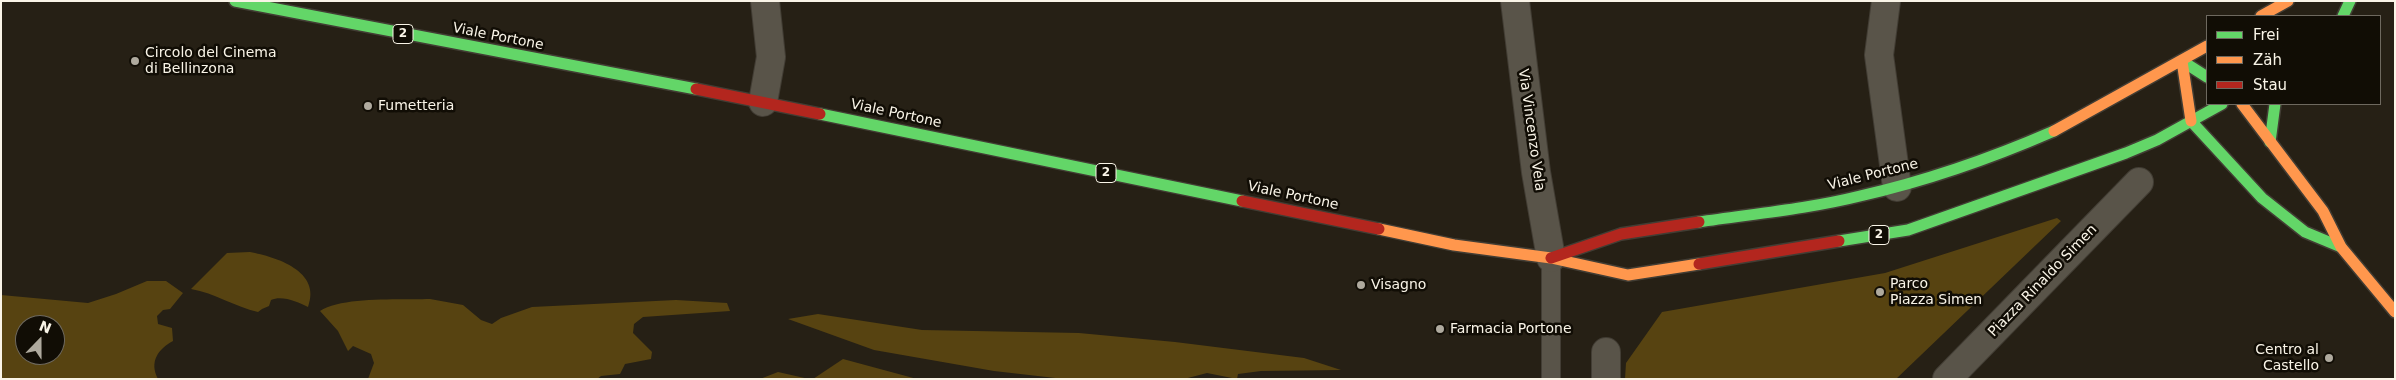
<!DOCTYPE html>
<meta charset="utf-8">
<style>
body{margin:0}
#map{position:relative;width:2396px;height:380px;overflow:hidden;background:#262015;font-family:"DejaVu Sans",sans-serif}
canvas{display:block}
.frame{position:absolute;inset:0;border:2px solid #f9f4e7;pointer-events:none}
.legend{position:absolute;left:2206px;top:15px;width:175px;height:90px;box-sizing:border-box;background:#110d05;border:1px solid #6e695f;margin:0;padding:6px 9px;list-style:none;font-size:15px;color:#f9f4e7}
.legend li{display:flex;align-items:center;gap:10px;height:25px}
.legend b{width:25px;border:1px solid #6e695f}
.north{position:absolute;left:15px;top:315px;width:50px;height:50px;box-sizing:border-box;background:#110d05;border:1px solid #6e695f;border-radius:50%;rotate:22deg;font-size:14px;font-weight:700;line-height:20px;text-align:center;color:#f9f4e7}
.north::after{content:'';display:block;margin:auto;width:18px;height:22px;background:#afaa9e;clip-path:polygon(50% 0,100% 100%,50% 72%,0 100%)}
</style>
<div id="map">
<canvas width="2396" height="380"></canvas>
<div class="frame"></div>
<ul class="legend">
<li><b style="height:6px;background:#63d668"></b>Frei</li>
<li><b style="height:6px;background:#ff974d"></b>Zäh</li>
<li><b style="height:6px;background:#b3261e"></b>Stau</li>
</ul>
<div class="north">N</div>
</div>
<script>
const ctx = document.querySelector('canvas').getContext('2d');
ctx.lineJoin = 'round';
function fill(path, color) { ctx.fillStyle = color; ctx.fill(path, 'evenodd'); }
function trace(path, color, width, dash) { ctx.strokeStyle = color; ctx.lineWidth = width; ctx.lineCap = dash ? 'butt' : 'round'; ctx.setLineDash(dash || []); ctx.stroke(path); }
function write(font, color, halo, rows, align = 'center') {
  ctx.font = font + ' "DejaVu Sans",sans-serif'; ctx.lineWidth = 5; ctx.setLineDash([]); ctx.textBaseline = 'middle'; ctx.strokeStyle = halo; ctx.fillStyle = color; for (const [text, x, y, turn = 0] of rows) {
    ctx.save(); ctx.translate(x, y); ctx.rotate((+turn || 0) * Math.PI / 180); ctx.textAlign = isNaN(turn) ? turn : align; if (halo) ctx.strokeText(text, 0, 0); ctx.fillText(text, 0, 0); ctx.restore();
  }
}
const green = new Path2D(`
 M 2057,218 L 2061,221 L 1896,379 L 1625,379 L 1626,363 L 1662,312 L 1885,273 Z
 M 250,252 C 276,257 322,271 308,307 C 298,302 282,295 271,300 L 269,306 L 262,309 L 258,312 C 235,307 215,293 191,289 L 227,253 Z
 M 147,281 L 166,281 L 183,293 L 170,309 L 163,310 L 157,316 L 158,324 L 172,328 L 173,341 C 158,349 149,362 158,379 L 1,379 L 1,295 L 88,303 L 116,294 ZM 25,325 L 55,325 L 55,355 L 25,355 Z
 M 430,299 L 463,305 L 481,320 L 492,324 L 501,318 L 532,307 L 676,300 L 727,303 L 730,311 L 643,317 L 634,324 L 633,333 L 652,352 L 651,359 L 625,364 L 620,374 L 601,376 L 597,379 L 368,379 L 374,363 L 371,354 L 353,346 L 348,351 L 338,331 L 320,311 C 343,296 401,300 430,299 Z
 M 818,314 L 922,330 L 1079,333 L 1175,342 L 1304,358 L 1341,370 L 1261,371 L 1238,374 L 1237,379 L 1207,373 L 1184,379 L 1064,379 L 994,371 L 874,350 L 788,319 Z
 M 843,359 L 917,379 L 813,379 Z
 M 778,372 L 809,379 L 760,379 Z`);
const lane = new Path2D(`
 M 1551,379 L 1551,258`);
const street = new Path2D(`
 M 1515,1 L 1536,172 L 1551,258
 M 1886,1 L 1879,55 L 1897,187
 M 763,102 L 771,57 L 765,1
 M 1606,352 L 1606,379
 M 1947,379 L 2139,182`);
const fast = new Path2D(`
 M 235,1 L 696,89
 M 2343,16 L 2350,1
 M 2182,61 L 2207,77
 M 820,114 L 1242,201
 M 2191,121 L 2262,198 L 2305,232 L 2341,247
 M 2270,142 L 2275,104
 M 1699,222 C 1752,214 1808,209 1860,196 C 1926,181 1992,158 2054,131
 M 1839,241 L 1908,230 L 2126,153 L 2157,140 L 2222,104`);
const slow = new Path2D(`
 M 2261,16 L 2288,1
 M 2182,61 L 2191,121
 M 2242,104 L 2323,211 L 2341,247 L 2395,312
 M 2054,131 L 2207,46
 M 1379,229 L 1454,245 L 1551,258 L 1628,275 L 1699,264`);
const jam = new Path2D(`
 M 696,89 L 820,114
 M 1242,201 L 1379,229
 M 1551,258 L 1621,234 L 1699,222
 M 1699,264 L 1839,241`);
const markers = [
 [135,61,5,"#afaa9e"],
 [368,106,5,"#afaa9e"],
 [1361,285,5,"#afaa9e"],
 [1880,292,5,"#afaa9e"],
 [1440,329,5,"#afaa9e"],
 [2329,358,5,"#afaa9e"]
];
const shields = [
 [403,34,20],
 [1106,173,20],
 [1879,235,20]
];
const shieldNames = [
 ["2",403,34],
 ["2",1106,173],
 ["2",1879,235]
];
const streetNames = [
 ["Viale Portone",498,37,11],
 ["Viale Portone",896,114,12],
 ["Via Vincenzo Vela",1531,130,82],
 ["Viale Portone",1873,175,-14],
 ["Viale Portone",1293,196,12],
 ["Piazza Rinaldo Simen",2043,281,-46]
];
const poiNames = [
 ["Circolo del Cinema",145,53],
 ["di Bellinzona",145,69],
 ["Fumetteria",378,106],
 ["Parco",1890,284],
 ["Piazza Simen",1890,300],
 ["Visagno",1371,285],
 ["Farmacia Portone",1450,329],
 ["Centro al",2319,350,"right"],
 ["Castello",2319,366,"right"]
];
fill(green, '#574311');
trace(lane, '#423d34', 20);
trace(street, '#423d34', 30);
trace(fast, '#423d34', 14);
trace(slow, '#423d34', 14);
trace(jam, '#423d34', 14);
trace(lane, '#595449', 18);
trace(street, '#595449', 28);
trace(fast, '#63d668', 11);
trace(slow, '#ff974d', 11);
trace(jam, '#b3261e', 11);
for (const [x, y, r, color] of markers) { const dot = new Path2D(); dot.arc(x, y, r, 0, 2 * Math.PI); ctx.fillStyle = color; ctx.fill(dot); trace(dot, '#110d05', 2); }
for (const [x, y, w] of shields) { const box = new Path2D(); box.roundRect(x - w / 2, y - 9.5, w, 19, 4); ctx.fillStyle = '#110d05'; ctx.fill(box); trace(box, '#f9f4e7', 1); }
write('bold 12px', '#f9f4e7', null, shieldNames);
write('14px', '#f9f4e7', '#110d05', streetNames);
write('14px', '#f9f4e7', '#110d05', poiNames, 'left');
</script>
